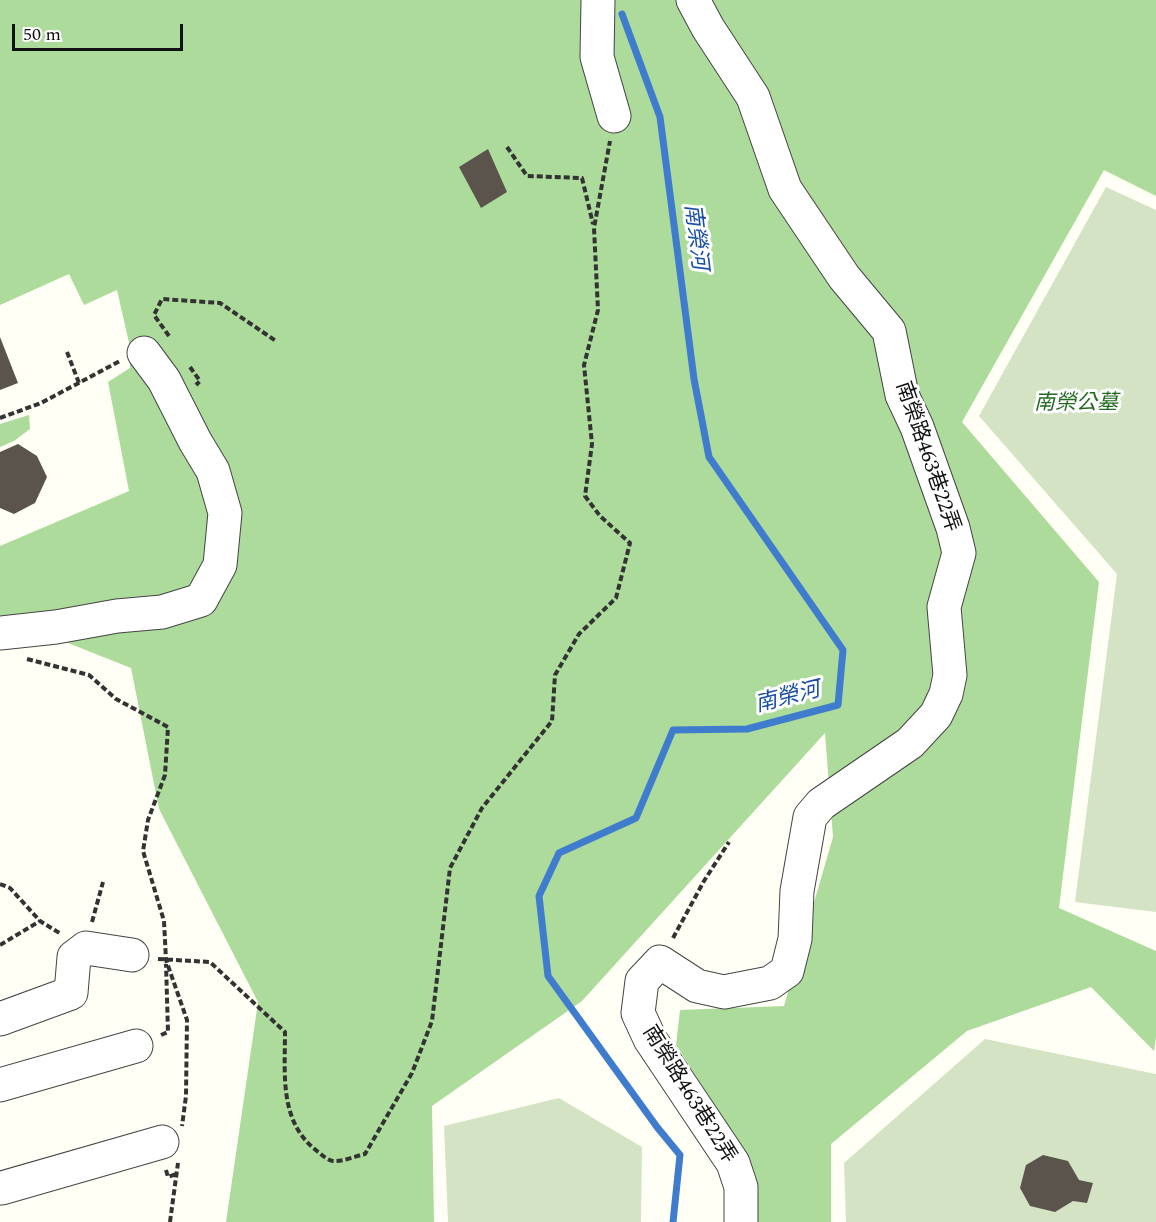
<!DOCTYPE html>
<meta charset="utf-8">
<style>
body{margin:0}
#map{position:relative;width:1156px;height:1222px;overflow:hidden;background:#fffff5;font-family:Spectral,serif}
canvas{display:block}
.scale{position:absolute;left:12px;top:24px;width:171px;height:27px;box-sizing:border-box;border:3px solid #111;border-top:0;padding-left:8px;font-size:18px;line-height:21px;white-space:nowrap;color:#111;-webkit-text-stroke:4px #fff;paint-order:stroke}
</style>
<div id="map">
<canvas width="1156" height="1222"></canvas>
<div class="scale">50 m</div>
</div>
<script>
const ctx = document.querySelector('canvas').getContext('2d');
ctx.lineJoin = 'round';
function fill(path, color) { ctx.fillStyle = color; ctx.fill(path, 'evenodd'); }
function trace(path, color, width, dash) { ctx.strokeStyle = color; ctx.lineWidth = width; ctx.lineCap = dash ? 'butt' : 'round'; ctx.setLineDash(dash || []); ctx.stroke(path); }
function write(font, color, halo, rows, align = 'center') {
  ctx.font = font + ' Spectral,"Noto Sans TC",serif'; ctx.lineWidth = 6; ctx.setLineDash([]); ctx.textBaseline = 'middle'; ctx.strokeStyle = halo; ctx.fillStyle = color; for (const [text, x, y, turn = 0] of rows) {
    ctx.save(); ctx.translate(x, y); ctx.rotate((+turn || 0) * Math.PI / 180); ctx.textAlign = isNaN(turn) ? turn : align; if (halo) ctx.strokeText(text, 0, 0); ctx.fillText(text, 0, 0); ctx.restore();
  }
}
const forest = new Path2D(`
 M 0,0 L 1156,0 L 1156,196 L 1104,170 L 962,422 L 1099,582 L 1059,908 L 1156,951 L 1156,1037 L 1154,1051 L 1091,987 L 967,1031 L 831,1144 L 831,1222 L 752,1222 L 748,1157 L 676,1045 L 680,1010 L 784,1006 L 833,837 L 825,733 L 582,1001 L 432,1106 L 434,1222 L 226,1222 L 258,1002 L 159,809 L 131,668 L 0,616 L 0,546 L 129,491 L 108,382 L 130,368 L 130,347 L 117,290 L 84,305 L 69,274 L 0,305 Z
 M 29,415 L 30,429 L 14,441 L 0,447 L 0,424 Z`);
const cemetery = new Path2D(`
 M 1106,187 L 1156,210 L 1156,912 L 1075,902 L 1117,574 L 979,416 Z
 M 985,1039 L 1156,1074 L 1156,1222 L 846,1222 L 844,1163 Z
 M 559,1098 L 642,1147 L 641,1222 L 448,1222 L 444,1126 Z`);
const stream = new Path2D(`
 M 622,14 L 660,117 L 694,379 L 709,457 L 843,650 L 838,705 L 747,729 L 673,730 L 636,818 L 559,853 L 539,896 L 548,976 L 657,1127 L 680,1155 L 673,1222`);
const building = new Path2D(`
 M 488,149 L 507,192 L 481,208 L 459,167 Z
 M 0,337 L 18,383 L 0,390 Z
 M 18,444 L 37,456 L 47,477 L 35,503 L 14,514 L 0,508 L 0,452 Z
 M 1043,1155 L 1068,1161 L 1079,1180 L 1093,1183 L 1087,1203 L 1073,1201 L 1055,1212 L 1030,1206 L 1020,1188 L 1026,1165 Z`);
const path = new Path2D(`
 M 507,147 L 527,176 L 582,178 L 593,224
 M 169,336 L 154,315 L 162,299 L 220,303 L 276,341
 M 67,352 L 79,383
 M 190,367 L 200,381 L 196,385
 M 0,418 L 41,403 L 120,361
 M 27,659 L 89,675 L 116,699 L 168,727 L 165,775 L 148,820 L 143,851 L 164,921 L 166,960 L 187,1020 L 186,1096 L 182,1126
 M 0,884 L 10,888 L 40,921 L 61,934
 M 92,922 L 103,882
 M 673,938 L 704,881 L 729,842
 M 0,945 L 40,921
 M 158,959 L 210,962 L 285,1032 C 285,1075 279,1122 317,1151 C 322,1155 327,1160 333,1161 C 342,1162 356,1156 365,1154 L 412,1073 L 432,1021 L 450,868 L 482,808 L 552,721 L 555,675 L 579,634 L 616,598 L 630,543 L 600,516 L 585,496 L 592,444 L 584,365 L 598,310 L 594,228 L 610,141
 M 161,1035 L 168,1032 L 166,964
 M 166,1170 L 168,1177 L 176,1174
 M 170,1222 L 178,1163`);
const minor = new Path2D(`
 M 598,0 L 597,57 L 614,116
 M 693,0 L 708,28 L 753,97 L 785,189 L 844,277 L 889,331 L 902,395 L 917,427 L 953,528 L 959,553 L 944,607 L 950,675 L 946,694 L 936,715 L 910,743 L 821,804 L 810,817 L 797,891 L 795,939 L 787,971 L 770,983 L 724,992 L 697,986 L 660,962 L 642,981 L 638,1013 L 650,1039 L 733,1163 L 741,1187 L 741,1222
 M 0,633 L 56,627 L 117,616 L 162,612 L 201,600 L 220,565 L 225,513 L 213,471 L 195,441 L 164,380 L 144,353
 M 0,1019 L 71,993 L 74,957 L 86,948 L 132,955
 M 0,1085 L 136,1046
 M 2,1188 L 162,1142`);
const parkNames = [
 ["南榮公墓",1076,405]
];
const streetNames = [
 ["南榮路463巷22弄",926,457,71],
 ["南榮路463巷22弄",688,1095,58]
];
const waterNames = [
 ["南榮河",694,237,83],
 ["南榮河",788,699,-14]
];
fill(forest, '#addb9c');
fill(cemetery, '#d3e3c4');
trace(stream, '#407cce', 7);
fill(building, '#5a544d');
trace(minor, '#444', 35);
trace(path, '#333', 4, [6, 3]);
trace(minor, '#fff', 33);
write('italic 21px', '#226a1f', '#fff', parkNames);
write('21px', '#111', '#fff', streetNames);
write('italic 22px', '#184ea5', '#fff', waterNames);
</script>
